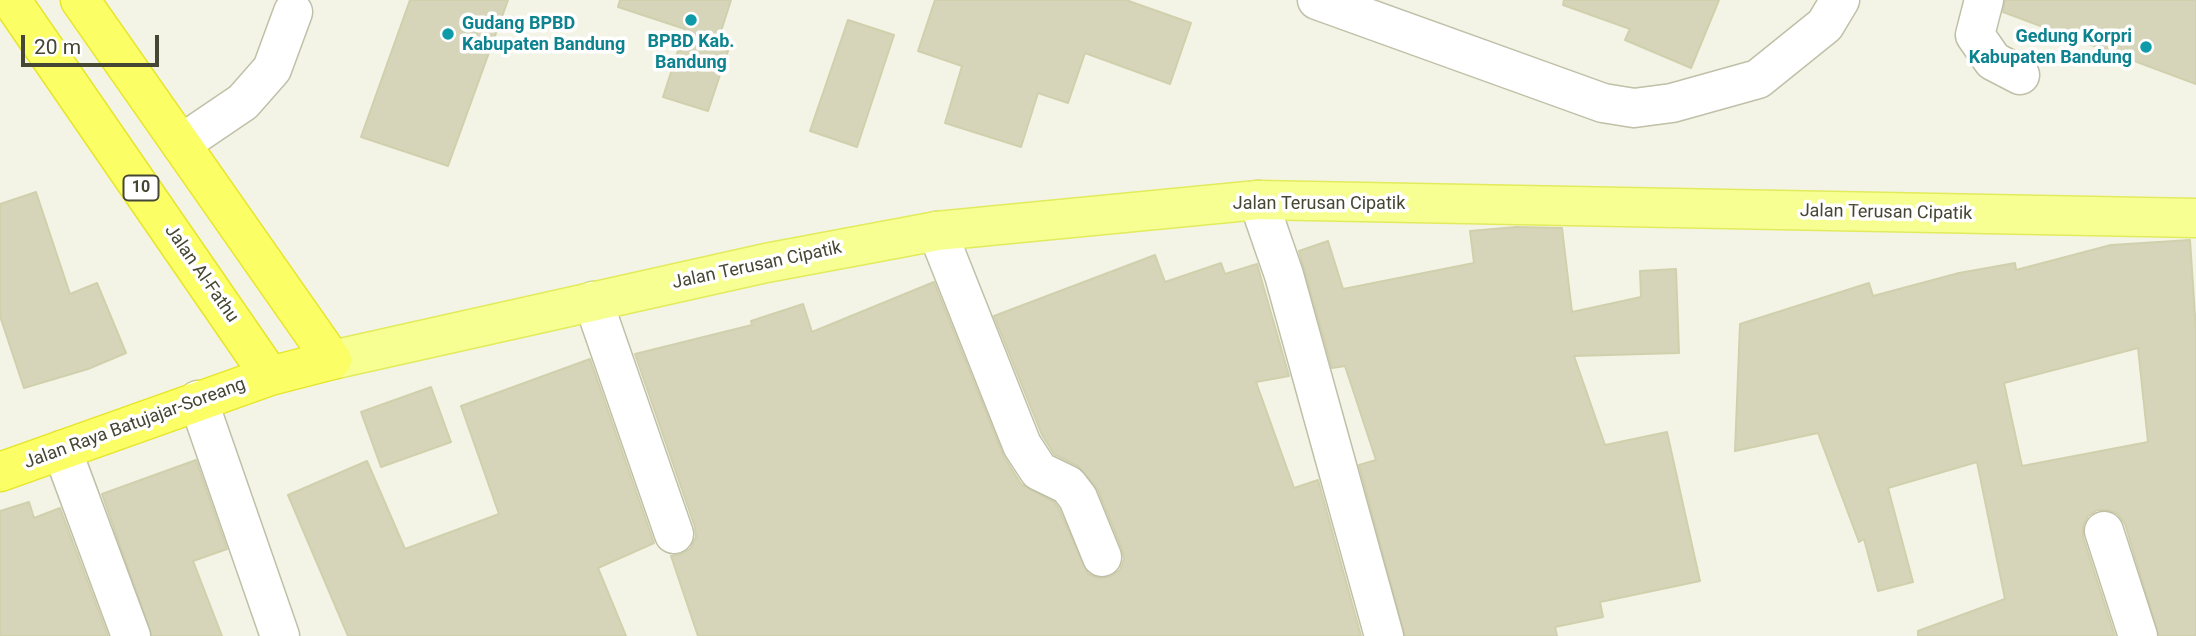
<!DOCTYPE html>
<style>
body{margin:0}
#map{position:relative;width:2196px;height:636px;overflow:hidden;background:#f3f4e5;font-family:Roboto,sans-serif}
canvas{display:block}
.scale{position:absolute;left:21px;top:35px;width:138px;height:32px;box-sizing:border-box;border:4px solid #464634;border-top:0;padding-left:9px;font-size:21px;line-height:24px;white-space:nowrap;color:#464634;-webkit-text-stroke:5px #fff;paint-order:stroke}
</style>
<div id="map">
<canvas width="2196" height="636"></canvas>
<div class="scale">20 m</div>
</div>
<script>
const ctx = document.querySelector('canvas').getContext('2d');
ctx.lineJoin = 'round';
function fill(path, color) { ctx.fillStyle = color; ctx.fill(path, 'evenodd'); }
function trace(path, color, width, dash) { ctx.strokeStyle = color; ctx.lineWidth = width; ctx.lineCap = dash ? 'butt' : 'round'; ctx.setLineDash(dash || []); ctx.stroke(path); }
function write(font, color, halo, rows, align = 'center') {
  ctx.font = font + ' Roboto,sans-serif'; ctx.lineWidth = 7; ctx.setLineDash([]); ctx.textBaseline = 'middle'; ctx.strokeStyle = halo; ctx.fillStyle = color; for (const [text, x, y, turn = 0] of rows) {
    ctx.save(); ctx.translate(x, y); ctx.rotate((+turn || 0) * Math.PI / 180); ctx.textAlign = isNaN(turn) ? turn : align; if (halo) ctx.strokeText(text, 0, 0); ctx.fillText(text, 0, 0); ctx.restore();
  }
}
const building = new Path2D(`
 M 410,0 L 508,0 L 448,166 L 361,137 Z
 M 620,0 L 731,0 L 716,47 L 728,51 L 708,111 L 663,97 L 685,29 L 618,7 Z
 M 935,0 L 1126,0 L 1191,23 L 1170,84 L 1085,53 L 1068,103 L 1038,93 L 1021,147 L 945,123 L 962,66 L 918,51 Z
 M 1564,0 L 1719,0 L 1691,68 L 1625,40 L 1630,29 L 1563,5 Z
 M 2005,0 L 2196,0 L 2196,84 L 2003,12 Z
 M 848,20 L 894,35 L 857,147 L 810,131 Z
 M 36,192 L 70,294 L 97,283 L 126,353 L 88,369 L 24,388 L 0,316 L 0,204 Z
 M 1516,227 L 1562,228 L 1572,312 L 1641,297 L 1640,271 L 1676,269 L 1679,353 L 1574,356 L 1605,445 L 1667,432 L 1700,581 L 1600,602 L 1603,617 L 1555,627 L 1557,636 L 1405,636 L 1359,465 L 1376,460 L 1345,366 L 1332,368 L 1299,251 L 1328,241 L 1343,289 L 1474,263 L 1470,231 Z
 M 2190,240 L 2196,331 L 2196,636 L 2159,636 L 2125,524 L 2118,514 L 2108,510 L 2097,510 L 2088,516 L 2083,526 L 2083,537 L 2115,636 L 1918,636 L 1918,631 L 2005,599 L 1977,462 L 1888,488 L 1913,582 L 1878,591 L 1864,539 L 1859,542 L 1818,433 L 1735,451 L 1740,324 L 1869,283 L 1873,296 L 1959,273 L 2015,263 L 2016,270 L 2111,245 ZM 2138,348 L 2148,442 L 2022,466 L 2004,383 Z
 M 1155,255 L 1165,282 L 1221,263 L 1225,274 L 1257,264 L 1289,376 L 1256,382 L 1294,488 L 1318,480 L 1361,636 L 698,636 L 671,556 L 682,554 L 691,548 L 696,537 L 695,527 L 635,354 L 752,325 L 751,321 L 803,304 L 812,332 L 934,282 L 1004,457 L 1021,484 L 1054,502 L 1059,509 L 1088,574 L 1098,578 L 1110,577 L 1120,570 L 1124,559 L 1122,549 L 1098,490 L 1078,466 L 1054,454 L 1042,435 L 994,316 Z
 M 590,359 L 654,543 L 598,568 L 626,636 L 348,636 L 288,495 L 367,461 L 405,549 L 499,514 L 461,406 Z
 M 431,387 L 451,442 L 381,467 L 361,412 Z
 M 196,460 L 227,549 L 193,561 L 222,636 L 152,636 L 102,494 Z
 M 29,502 L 34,518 L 60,508 L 108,636 L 0,636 L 0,511 Z`);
const minor = new Path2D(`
 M 1317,0 L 1603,103 L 1634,108 L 1672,103 L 1758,79 L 1825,25 L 1840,0
 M 1984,0 L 1975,35 L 1993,61 L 2020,75
 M 181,144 L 243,102 L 272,69 L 293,12
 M 1258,200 L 1284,275 L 1384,636
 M 937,231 L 1022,445 L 1039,471 L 1068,485 L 1078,498 L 1102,557
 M 593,301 L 674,534
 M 198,400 L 280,636
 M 62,450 L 131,636
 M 2104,531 L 2138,636`);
const major = new Path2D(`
 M 332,360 L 766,263 L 937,231 L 1258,200 L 2196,218`);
const highway = new Path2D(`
 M 11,0 L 270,376
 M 0,472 L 270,376 L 332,360 L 80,0`);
const markers = [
 [691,20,7,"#0f9aa8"],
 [448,34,7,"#0f9aa8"],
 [2146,47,7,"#0f9aa8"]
];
const shields = [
 [141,188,35]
];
const shieldNames = [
 ["10",141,188]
];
const cultureNames = [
 ["Gudang BPBD",462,24],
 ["Kabupaten Bandung",462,45],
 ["Gedung Korpri",2132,37,"right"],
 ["Kabupaten Bandung",2132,58,"right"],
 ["BPBD Kab.",691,42,"center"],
 ["Bandung",691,63,"center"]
];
const streetNames = [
 ["Jalan Terusan Cipatik",1319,204],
 ["Jalan Terusan Cipatik",1886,213,1],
 ["Jalan Terusan Cipatik",757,266,-12],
 ["Jalan Al-Fathu",201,274,55],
 ["Jalan Raya Batujajar-Soreang",135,424,-20]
];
fill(building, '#d6d5ba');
trace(building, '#d1d0ad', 2);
trace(minor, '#bfc0a7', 41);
trace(major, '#e2eb5c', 41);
trace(highway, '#e6e52c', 41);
trace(minor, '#fff', 38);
trace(major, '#f7ff93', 38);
trace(highway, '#fbff65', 38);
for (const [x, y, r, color] of markers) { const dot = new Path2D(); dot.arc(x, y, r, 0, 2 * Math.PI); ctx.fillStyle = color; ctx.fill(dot); trace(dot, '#fff', 2.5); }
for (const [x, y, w] of shields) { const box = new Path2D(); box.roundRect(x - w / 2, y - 12.5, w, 25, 5); ctx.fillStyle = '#fff'; ctx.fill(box); trace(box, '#464634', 2); }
write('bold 16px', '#464634', null, shieldNames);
write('bold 18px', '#0d838f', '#fff', cultureNames, 'left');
write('18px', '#464634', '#fff', streetNames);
</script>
